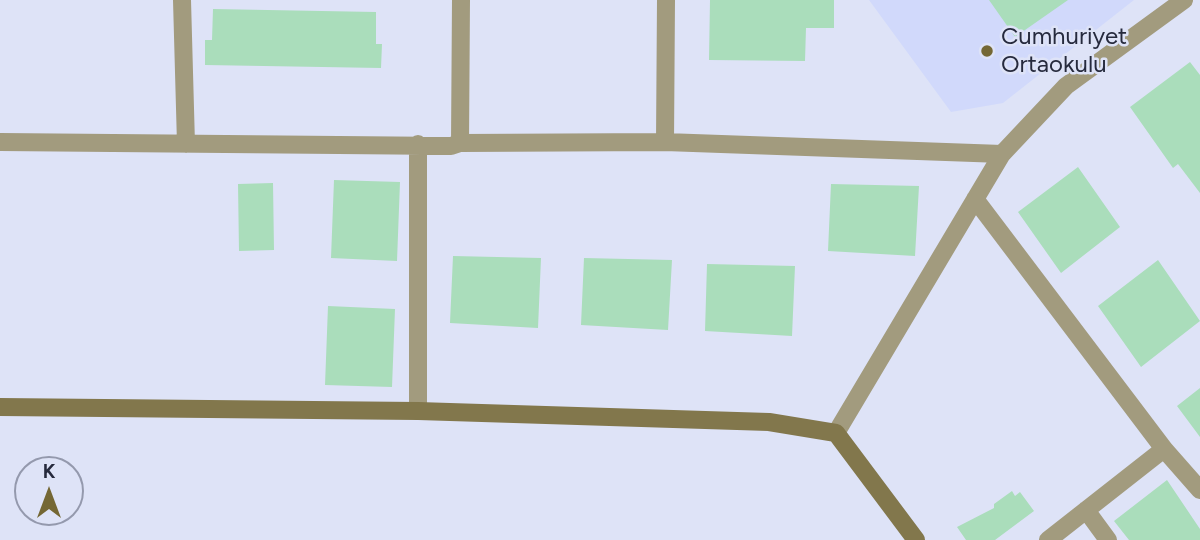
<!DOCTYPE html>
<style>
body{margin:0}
#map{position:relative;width:1200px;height:540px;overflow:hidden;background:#dee3f7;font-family:Figtree,sans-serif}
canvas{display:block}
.north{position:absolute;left:14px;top:456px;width:70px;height:70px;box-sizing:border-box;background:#dee3f7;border:2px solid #9499ad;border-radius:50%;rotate:0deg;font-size:19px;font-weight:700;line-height:28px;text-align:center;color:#262a3d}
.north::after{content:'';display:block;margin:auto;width:24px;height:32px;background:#746734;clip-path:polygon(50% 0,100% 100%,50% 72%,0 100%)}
</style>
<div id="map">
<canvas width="1200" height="540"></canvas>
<div class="north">K</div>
</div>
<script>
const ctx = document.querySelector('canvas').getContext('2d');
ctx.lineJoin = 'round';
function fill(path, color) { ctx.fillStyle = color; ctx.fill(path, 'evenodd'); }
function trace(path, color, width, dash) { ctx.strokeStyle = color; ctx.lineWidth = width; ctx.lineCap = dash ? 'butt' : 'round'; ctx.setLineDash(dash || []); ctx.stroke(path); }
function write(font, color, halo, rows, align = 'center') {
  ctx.font = font + ' Figtree,sans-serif'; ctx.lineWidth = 5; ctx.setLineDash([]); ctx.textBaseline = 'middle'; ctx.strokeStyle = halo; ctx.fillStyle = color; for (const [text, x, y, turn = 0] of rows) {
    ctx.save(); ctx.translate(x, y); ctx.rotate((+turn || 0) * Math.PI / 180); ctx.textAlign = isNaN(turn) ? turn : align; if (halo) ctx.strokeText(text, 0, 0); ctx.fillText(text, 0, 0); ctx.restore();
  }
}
const built = new Path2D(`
 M 869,0 L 1134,0 L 1003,103 L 951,112 Z`);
const building = new Path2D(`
 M 710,0 L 834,0 L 834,28 L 806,28 L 805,61 L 709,60 Z
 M 989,0 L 1068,0 L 1015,37 Z
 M 213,9 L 376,12 L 376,44 L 382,44 L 381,68 L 205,65 L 205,40 L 212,40 Z
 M 1190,62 L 1200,75 L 1200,193 L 1178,164 L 1173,168 L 1130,107 Z
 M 1078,167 L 1120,227 L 1061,273 L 1018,212 Z
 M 334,180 L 400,182 L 397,261 L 331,258 Z
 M 273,183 L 274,250 L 239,251 L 238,184 Z
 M 831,184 L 919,186 L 915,256 L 828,251 Z
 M 453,256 L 541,258 L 538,328 L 450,323 Z
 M 584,258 L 672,260 L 668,330 L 581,325 Z
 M 1158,260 L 1200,321 L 1141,367 L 1098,306 Z
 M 707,264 L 795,266 L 792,336 L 705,331 Z
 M 328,306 L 395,309 L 392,387 L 325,385 Z
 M 1200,388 L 1200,437 L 1177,406 Z
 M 1167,480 L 1200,529 L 1200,540 L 1129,540 L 1114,521 Z
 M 1012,491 L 1015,496 L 1020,492 L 1034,511 L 995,540 L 966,540 L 957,527 L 994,508 L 994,504 Z`);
const street = new Path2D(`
 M 182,0 L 186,144
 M 0,142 L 451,146 L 460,143 L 665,142 L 1002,154
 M 665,142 L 666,0
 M 460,143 L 461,0
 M 418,144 L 418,411
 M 975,199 L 1164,449 L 1200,490
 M 836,433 L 1002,154 L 1066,86 L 1184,0
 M 1086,510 L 1108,540
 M 1048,540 L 1164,449`);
const secondary = new Path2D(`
 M 0,407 L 418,411 L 769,422 L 836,433 L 916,540`);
const markers = [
 [987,51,7,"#746734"]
];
const poiNames = [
 ["Cumhuriyet",1001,37],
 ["Ortaokulu",1001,65]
];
fill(built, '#d1d9fb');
fill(building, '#adb');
trace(street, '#a29b7e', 18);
trace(secondary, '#82774c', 18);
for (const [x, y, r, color] of markers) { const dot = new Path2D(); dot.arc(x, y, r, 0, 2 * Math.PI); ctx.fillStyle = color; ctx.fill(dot); trace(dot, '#dee3f7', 2.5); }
write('24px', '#262a3d', '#dee3f7', poiNames, 'left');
</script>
